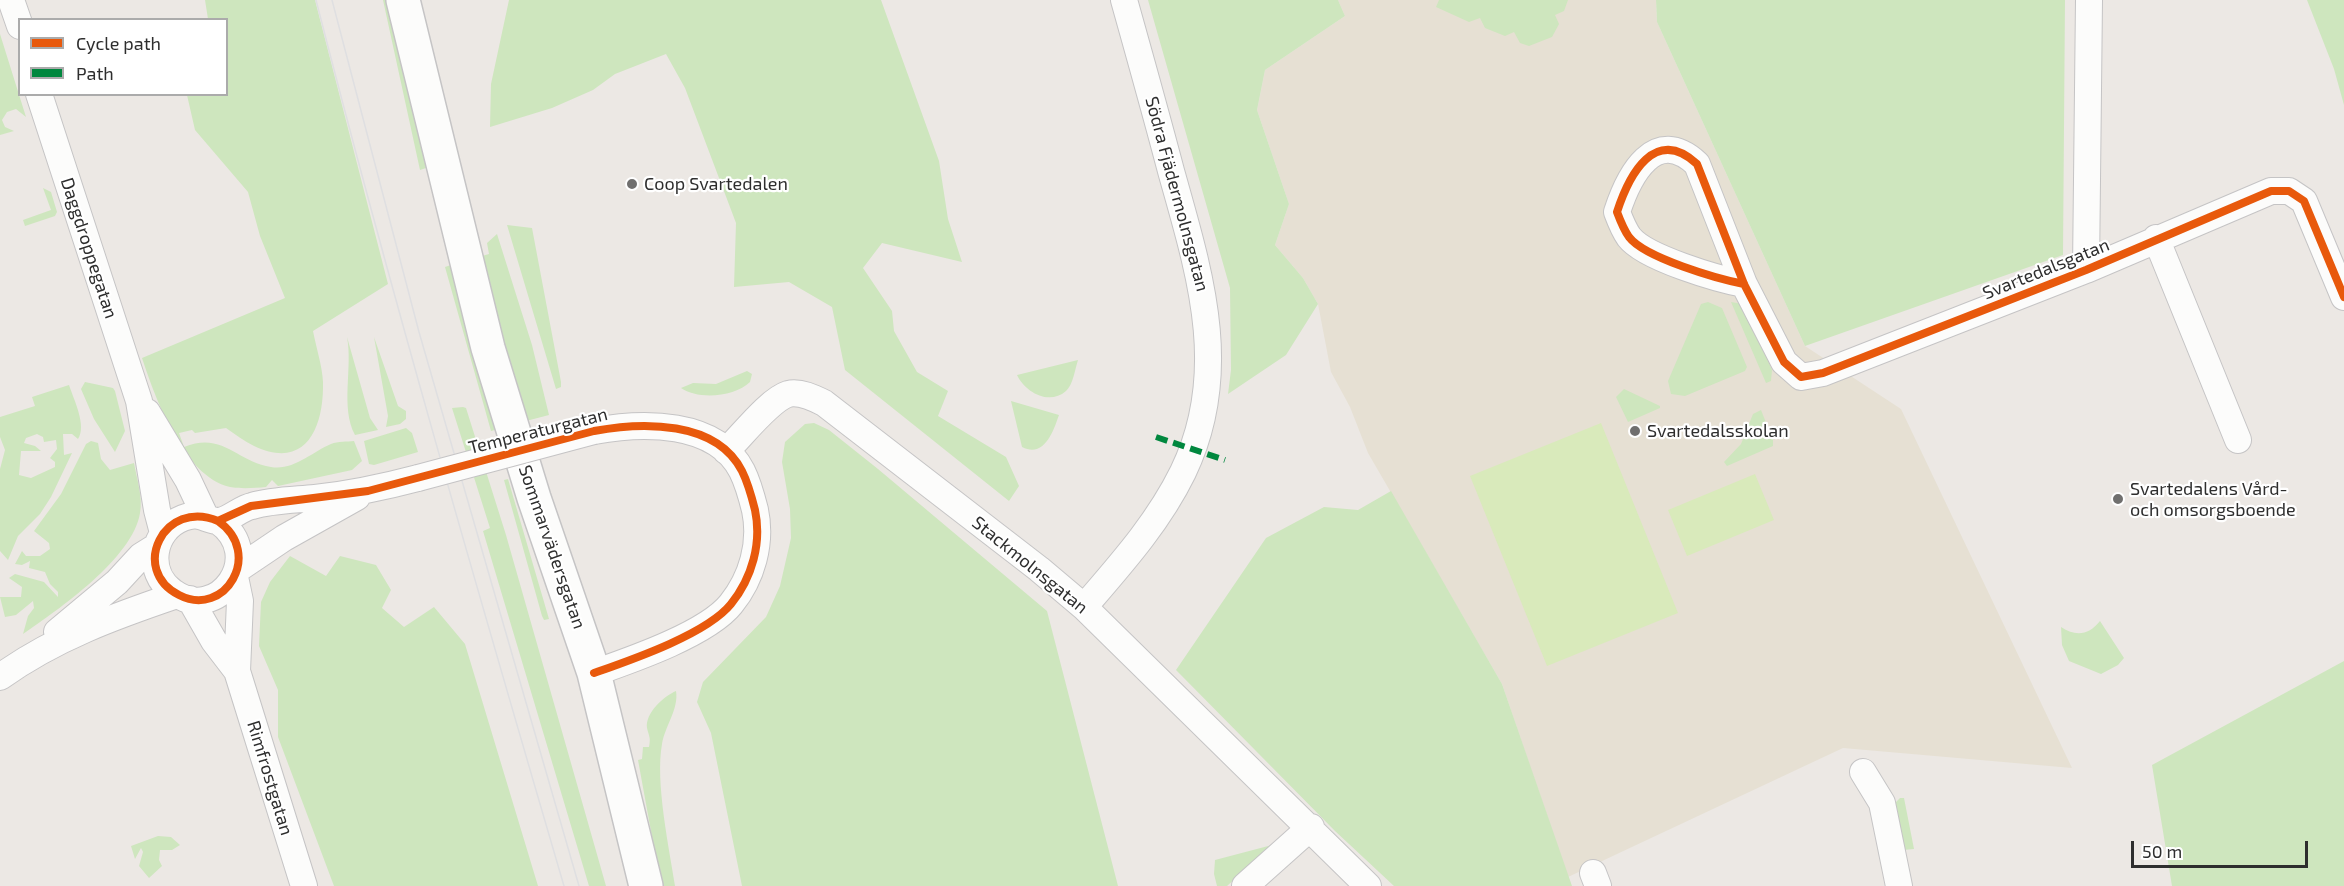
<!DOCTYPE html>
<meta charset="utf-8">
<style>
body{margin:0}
#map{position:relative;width:2344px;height:886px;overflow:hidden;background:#ece8e4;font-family:"Exo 2",sans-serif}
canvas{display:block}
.legend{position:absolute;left:18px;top:18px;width:210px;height:78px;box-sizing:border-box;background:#fff;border:2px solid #ababab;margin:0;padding:8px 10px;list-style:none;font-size:18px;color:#2e2e2e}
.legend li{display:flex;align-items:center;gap:12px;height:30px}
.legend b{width:30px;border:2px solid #ababab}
.scale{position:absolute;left:2131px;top:841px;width:177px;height:27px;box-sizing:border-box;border:3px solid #2e2e2e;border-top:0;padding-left:8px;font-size:18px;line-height:21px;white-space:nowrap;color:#2e2e2e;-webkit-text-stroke:4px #fff;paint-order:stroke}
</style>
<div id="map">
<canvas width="2344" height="886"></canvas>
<ul class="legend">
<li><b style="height:8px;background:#e8590c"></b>Cycle path</li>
<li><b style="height:8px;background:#00873e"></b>Path</li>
</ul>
<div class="scale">50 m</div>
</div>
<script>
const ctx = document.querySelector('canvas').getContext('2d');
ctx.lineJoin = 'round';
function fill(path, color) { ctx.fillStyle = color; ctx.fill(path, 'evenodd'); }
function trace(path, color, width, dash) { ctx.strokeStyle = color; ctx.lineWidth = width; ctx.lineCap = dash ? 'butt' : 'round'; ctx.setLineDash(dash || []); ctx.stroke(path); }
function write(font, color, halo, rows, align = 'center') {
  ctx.font = font + ' "Exo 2",sans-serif'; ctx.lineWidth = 4.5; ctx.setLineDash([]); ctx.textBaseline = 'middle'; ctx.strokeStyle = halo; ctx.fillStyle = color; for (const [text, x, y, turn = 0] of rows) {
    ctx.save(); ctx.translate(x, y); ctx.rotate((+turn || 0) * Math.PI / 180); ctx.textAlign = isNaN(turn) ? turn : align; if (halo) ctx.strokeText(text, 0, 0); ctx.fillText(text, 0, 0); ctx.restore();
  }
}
const education = new Path2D(`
 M 1338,0 L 1656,0 L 1657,22 L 1805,346 L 1901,409 L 2072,768 L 1843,748 L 1568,877 L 1502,684 L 1368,453 L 1350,407 L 1331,372 L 1318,304 L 1303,278 L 1275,245 L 1289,204 L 1257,110 L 1265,70 L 1345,16 Z`);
const green = new Path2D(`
 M 205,0 L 315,0 L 388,284 L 313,331 C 316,347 322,365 323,382 C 324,426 307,471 254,446 C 244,441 235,434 226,428 L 195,433 L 192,430 L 179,433 L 184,447 C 223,431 237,462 271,467 C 293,471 312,452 331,444 C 338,441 347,442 354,441 L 362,461 L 352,470 L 278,486 L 272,480 L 266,487 C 255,488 241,489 230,487 C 183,476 155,397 142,358 L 285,298 L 260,236 L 248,192 L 195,130 L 187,95 L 226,94 L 226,20 L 208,19 Z
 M 383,0 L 389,0 L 426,168 L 420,170 Z
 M 509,0 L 881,0 L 939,161 L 948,219 L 962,262 L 882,243 L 863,268 L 892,311 L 894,331 L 917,372 L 948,391 L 938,416 L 1006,457 L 1019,486 L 1009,501 L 845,370 L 832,307 L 789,282 L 734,287 L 736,223 L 685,88 L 666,54 L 615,74 L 593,90 L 552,108 L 490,127 L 491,84 Z
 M 1148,0 L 1338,0 L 1345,16 L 1265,70 L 1257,110 L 1289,204 L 1275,245 L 1303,278 L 1318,304 L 1286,355 L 1228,394 L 1231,370 L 1230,288 Z
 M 1439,0 L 1568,0 L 1564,11 L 1555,15 L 1559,24 L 1552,37 L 1529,46 L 1520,43 L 1514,32 L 1505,36 L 1485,28 L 1480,18 L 1469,22 L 1436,7 Z
 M 1656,0 L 2065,0 L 2063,255 L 1805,346 L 1657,22 Z
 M 2307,0 L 2344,0 L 2344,105 L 2334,69 Z
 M 0,34 L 26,117 L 16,109 L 7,112 L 2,120 L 5,127 L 14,131 L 0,135 Z
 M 43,188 L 51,192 L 57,212 L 55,216 L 25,226 L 23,220 L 51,210 Z
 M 507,225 L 532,228 L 561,382 L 561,387 L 556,389 Z
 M 497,234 L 532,345 L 549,415 L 526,421 L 513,383 L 482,256 L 489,254 L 487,243 Z
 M 451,265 L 495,430 L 491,431 L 445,267 Z
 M 1708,302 L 1722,308 L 1747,367 L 1745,371 L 1685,396 L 1671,394 L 1668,381 L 1701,304 Z
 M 1731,302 L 1743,304 L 1746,309 L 1772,370 L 1771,381 L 1766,383 Z
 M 347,337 L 370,418 L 378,430 L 355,435 C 340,407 353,368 347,337 Z
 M 374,337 L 398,406 L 406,411 L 406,419 L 400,424 L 386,427 L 388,416 Z
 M 1078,360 C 1075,369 1073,385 1066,391 C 1049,406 1025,392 1017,375 Z
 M 747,371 L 752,374 L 750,382 C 735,397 698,400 681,388 L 693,383 L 716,384 Z
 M 85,382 L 113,388 L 115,391 L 125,431 L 115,452 L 94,419 L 81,389 Z
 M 69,385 C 74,400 87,426 78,439 L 72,434 L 63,434 L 64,455 L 72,453 L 51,497 L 40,514 L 18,536 L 8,560 L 0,551 L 0,469 L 5,450 L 0,437 L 0,417 L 35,406 L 32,397 ZM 37,434 L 43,437 L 44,442 L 56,440 L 57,449 L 50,458 L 55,462 L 55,467 L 31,478 L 19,475 L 21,451 L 41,451 L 35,446 L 24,443 L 26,438 Z
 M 1624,389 L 1660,406 L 1660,408 L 1628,422 L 1616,397 Z
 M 1011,401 L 1059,415 C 1054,429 1045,459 1022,447 Z
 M 463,407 L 466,408 L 506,535 L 606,886 L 589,886 L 483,531 L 490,528 L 452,408 Z
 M 1761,410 L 1773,440 L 1773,446 L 1727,466 L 1724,462 L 1741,444 L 1753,414 Z
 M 814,423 L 829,430 L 878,469 L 1047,611 L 1118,886 L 742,886 L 711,733 L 697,702 L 703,682 L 766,617 L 780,586 L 791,538 L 790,509 L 782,462 L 785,442 L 805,424 Z
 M 406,428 L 412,433 L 418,452 L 374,465 L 369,464 L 364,441 Z
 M 91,441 L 98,443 L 101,459 L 110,470 L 134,463 C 137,480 143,497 140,513 C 133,558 58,610 23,634 L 28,616 L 34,608 L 33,601 L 16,615 L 5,617 L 0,597 L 21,597 L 22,587 L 9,578 L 15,574 L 44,582 L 58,597 L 58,592 L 50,584 L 45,572 L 29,568 L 30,561 L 22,565 L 15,564 L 22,551 L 26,556 L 40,556 L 50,549 L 49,543 L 34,531 L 61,494 L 86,444 Z
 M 508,479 L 549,619 L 544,620 L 542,616 L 504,480 Z
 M 1391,491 L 1502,684 L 1572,886 L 1394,886 L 1335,831 L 1176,670 L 1266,538 L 1324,507 L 1358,510 Z
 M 290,556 L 326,576 L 340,556 L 376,565 L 391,590 L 382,608 L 404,627 L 434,607 L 465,644 L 538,886 L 334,886 L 278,737 L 278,690 L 259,646 L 261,602 L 270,582 Z
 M 2100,621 L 2124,658 L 2118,665 L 2101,674 L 2069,661 L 2062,645 L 2061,627 C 2076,637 2089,635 2100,621 Z
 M 2344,661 L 2344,886 L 2172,886 L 2152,765 Z
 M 676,691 C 679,709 665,726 662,744 C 655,782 669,847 675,886 L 661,886 L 638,760 L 642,759 L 643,747 L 649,747 C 651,737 649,737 647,728 C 645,713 664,696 676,691 Z
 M 1900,798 L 1904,798 L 1914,849 L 1903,850 L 1895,803 Z
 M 158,836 L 171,837 L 180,845 L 172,850 L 160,850 L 159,860 L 162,866 L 149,878 L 139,866 L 143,852 L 141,848 L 135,859 L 131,846 Z
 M 1272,845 L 1227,886 L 1217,886 L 1214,874 L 1215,860 Z`);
const pitch = new Path2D(`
 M 1601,423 L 1678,613 L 1547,666 L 1470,476 Z
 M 1755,474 L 1774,520 L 1687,556 L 1668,510 Z`);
const minor = new Path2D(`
 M 11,0 L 20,26
 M 39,94 L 139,401 L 157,510 L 163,533
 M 2156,238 L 2238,440
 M 2086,270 L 2089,0
 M 1744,284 C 1718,279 1645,258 1629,237 C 1624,230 1620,220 1617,212 C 1629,175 1655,125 1697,164 L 1744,284 L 1784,362 L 1801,377 L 1823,373 L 2086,270 L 2271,191 L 2289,191 L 2304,201 L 2344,297
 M 147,412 L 188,480 L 205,516
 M 726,451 C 741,437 769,400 788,394 C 800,391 814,398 824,403 L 1039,569 L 1084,607 L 1368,886
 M 218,521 C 268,556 217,625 173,592 C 145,572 152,530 183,518 C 200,511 206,521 219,521 C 229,520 241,508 252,506 C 272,500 295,500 315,498 C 351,494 384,487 418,478
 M 238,569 L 284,538 L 357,497
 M 235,577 L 240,601 L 237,671
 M 190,599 L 214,641 L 237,671 L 304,886
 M 1084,607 C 1121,564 1158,523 1183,472 C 1232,371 1199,271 1171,171 C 1156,114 1140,57 1124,0
 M 57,632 L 117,582 L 141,556 L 157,546
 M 594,673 C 631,660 707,634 731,604 C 752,578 762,543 755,510 C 752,498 748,483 742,471 C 716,420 642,422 594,431
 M 0,677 C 54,638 115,616 177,595
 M 1863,772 L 1882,803 L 1899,886
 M 1593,873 L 1598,886
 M 1245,886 L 1311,827`);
const tertiary = new Path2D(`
 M 403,0 L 488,348 L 534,498 L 594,673 L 646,886`);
const tram = new Path2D(`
 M 316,0 C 392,297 478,592 564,886
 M 332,0 L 419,332 L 579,886`);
const minorBridge = new Path2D(`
 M 418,478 L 594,431`);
const quiet = new Path2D(`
 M 1156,437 L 1225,460`);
const cycleway = new Path2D(`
 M 1744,284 C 1718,279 1645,258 1629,237 C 1624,230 1620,220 1617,212 C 1629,175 1655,125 1697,164 L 1744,284 L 1784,362 L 1801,377 L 1823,373 L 2086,270 L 2271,191 L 2289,191 L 2304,201 L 2344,297
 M 218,521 C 264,553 225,619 179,595 C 129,570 164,498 218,521 L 251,506 L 368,491 L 594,431 C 642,422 716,420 742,471 C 748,483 752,498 755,510 C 762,543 752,578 731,604 C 707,634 631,660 594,673`);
const markers = [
 [632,184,6,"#706f6e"],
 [1635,431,6,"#706f6e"],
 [2118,499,6,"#706f6e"]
];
const poiNames = [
 ["Coop Svartedalen",644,184],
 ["Svartedalsskolan",1647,431],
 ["Svartedalens Vård-",2130,489],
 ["och omsorgsboende",2130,510]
];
const streetNames = [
 ["Södra Fjädermolnsgatan",1177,194,75],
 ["Daggdroppegatan",89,248,72],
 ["Svartedalsgatan",2046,269,-22],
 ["Temperaturgatan",538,431,-14],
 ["Sommarvädersgatan",552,547,71],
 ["Stackmolnsgatan",1030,565,39],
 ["Rimfrostgatan",270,778,73]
];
fill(education, '#e6e0d3');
fill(green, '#cee6be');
fill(pitch, '#d9eabb');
trace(minor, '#c5c4c5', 28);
trace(tertiary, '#c5c4c5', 36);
trace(minor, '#fcfcfb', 26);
trace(tertiary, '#fcfcfb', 33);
trace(tram, '#dfdfe1', 1.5);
trace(minorBridge, '#c5c4c5', 28, []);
trace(minorBridge, '#fcfcfb', 26);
trace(quiet, '#00873e', 6, [12, 6]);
trace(cycleway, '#e8590c', 8);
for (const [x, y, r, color] of markers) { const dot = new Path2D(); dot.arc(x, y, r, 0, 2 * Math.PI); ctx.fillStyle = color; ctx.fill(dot); trace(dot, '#fff', 2); }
write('18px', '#2e2e2e', '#fff', poiNames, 'left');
write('18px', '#2e2e2e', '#fff', streetNames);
</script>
